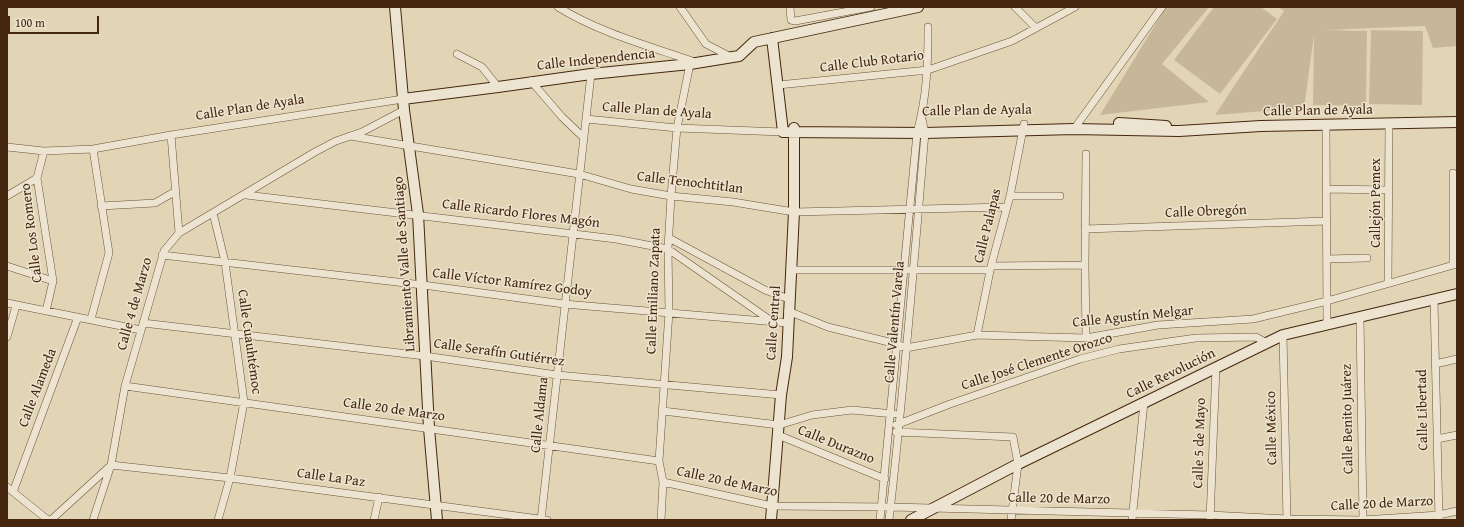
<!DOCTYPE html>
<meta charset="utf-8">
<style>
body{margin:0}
#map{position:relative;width:1464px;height:527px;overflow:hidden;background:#e2d5b6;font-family:"Gentium Book Plus",serif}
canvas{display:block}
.frame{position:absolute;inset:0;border:8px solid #45260e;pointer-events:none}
.scale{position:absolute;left:8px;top:16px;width:91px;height:18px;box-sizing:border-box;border:2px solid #45260e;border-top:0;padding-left:5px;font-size:12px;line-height:14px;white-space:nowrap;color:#45260e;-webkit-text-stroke:3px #ece4d0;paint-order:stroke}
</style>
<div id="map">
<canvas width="1464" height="527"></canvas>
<div class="frame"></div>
<div class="scale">100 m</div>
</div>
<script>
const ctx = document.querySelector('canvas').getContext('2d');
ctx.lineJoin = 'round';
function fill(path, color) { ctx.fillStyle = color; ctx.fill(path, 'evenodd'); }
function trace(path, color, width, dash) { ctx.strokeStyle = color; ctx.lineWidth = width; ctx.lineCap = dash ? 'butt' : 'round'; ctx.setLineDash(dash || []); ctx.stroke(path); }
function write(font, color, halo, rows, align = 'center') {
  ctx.font = font + ' "Gentium Book Plus",serif'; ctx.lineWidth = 3; ctx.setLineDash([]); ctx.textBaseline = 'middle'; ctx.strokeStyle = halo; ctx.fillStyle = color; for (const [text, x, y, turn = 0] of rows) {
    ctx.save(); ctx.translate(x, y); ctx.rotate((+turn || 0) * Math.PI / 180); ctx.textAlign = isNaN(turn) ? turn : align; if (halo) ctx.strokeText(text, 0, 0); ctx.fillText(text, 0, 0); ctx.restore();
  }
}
const green = new Path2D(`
 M 1166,7 L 1209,7 L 1162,64 L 1209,102 L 1100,115 Z
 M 1214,7 L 1261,7 L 1277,19 L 1220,94 L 1174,60 Z
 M 1278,7 L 1457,7 L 1457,46 L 1433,48 L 1425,26 L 1326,30 L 1367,31 L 1366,106 L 1313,105 L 1314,35 L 1304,108 L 1215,115 L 1284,11 Z
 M 1371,30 L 1423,31 L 1422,105 L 1369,104 Z`);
const street = new Path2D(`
 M 558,7 C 600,33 649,46 695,62
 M 680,7 L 706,44 L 731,57
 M 790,7 L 791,20 L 795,21 L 871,7
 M 1015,7 L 1036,28
 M 457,54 L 482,67 L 498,87
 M 531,81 L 562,117 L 583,137
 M 778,85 L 928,70 L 1012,41 L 1075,7
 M 586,119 L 677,128 L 783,132
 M 1326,125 L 1327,324
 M 1074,129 L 1162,7
 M 171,135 L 179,233
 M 350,136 L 579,174 L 631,189 L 671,196 L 733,202 L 794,212 L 1007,207
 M 7,147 L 44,151 L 93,149 L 171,135 L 403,99
 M 44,151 L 37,178 L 53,281 L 46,311
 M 1086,154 L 1085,265 L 1086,338
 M 1453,173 L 1453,265
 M 1327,189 L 1388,190
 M 246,195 L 616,239 L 668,249 L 770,320
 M 7,196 L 37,178
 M 1010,196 L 1060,196
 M 101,206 L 155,203 L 176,191
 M 213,213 L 225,262 L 244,402 L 230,478 L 218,520
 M 1085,229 L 1327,221
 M 669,238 L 765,290 L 789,299
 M 162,255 L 423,285 L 564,304 L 788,323
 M 1327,259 L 1367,258
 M 7,266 L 53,281
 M 991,266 L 1085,265
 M 792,270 L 990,270
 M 1388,282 L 1389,124
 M 1434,299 L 1439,520
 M 7,303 L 141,330
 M 788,311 L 828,327 L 897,344 L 906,348 L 977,335 L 1086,338 L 1158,325 L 1253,319 L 1327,301 L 1457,264
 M 1360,317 L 1363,520
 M 91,319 L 109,253 L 93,149
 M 143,323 L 425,356 L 557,375 L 781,395
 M 977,335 L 991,266 L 1010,196 L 1024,124
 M 1283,335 L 1287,520
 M 7,337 L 16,306
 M 1435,364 L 1457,359
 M 125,386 L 659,461
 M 663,411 L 779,425 L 812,415 L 852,410 L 894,414
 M 896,425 L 950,404 L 1080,359 L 1119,349 L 1196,338 L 1256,337 L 1267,343
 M 896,432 L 1013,437 L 1018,464 L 1011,520
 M 778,435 L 885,479
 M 1437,439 L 1457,435
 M 111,465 L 230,478 L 547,520
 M 663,482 L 772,506 L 891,507 L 1210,515 L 1287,519 L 1363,520 L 1439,515 L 1457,511
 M 7,487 L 48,520
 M 13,492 L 78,317
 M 51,520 L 109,467
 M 93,520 L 111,465 L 125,386 L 164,251 L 179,233 L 315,152 L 336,141 L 362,132 L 404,110
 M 374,520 L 379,497
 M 541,520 L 591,74
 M 661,520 L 663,482 L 659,461 L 669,312 L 668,249 L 671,196 L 677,128 L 690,64
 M 880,520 L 917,133 C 927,96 928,65 928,27
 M 889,520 C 904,391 914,262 925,133 L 922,119
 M 1132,520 L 1144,403
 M 1210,520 L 1216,367`);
const secondary = new Path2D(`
 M 395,7 L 404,110 L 418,214 L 429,428 L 437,520
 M 772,38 L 783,132 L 925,133 L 1074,129 L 1179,131 L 1261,126 L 1457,122
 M 403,99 L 498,87 L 591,74 L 690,64 L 739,56 L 754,42 L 918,7
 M 1119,123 L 1166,126
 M 771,520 L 781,395 L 787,357 L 794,212 L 794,128
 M 911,520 L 1018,464 L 1283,335 L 1457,294`);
const streetNames = [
 ["Calle Independencia",596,60,-6],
 ["Calle Club Rotario",872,62,-7],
 ["Calle Plan de Ayala",250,108,-9],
 ["Calle Plan de Ayala",657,111,4],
 ["Calle Plan de Ayala",977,111,-1],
 ["Calle Plan de Ayala",1318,111,-1],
 ["Calle Tenochtitlan",690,183,7],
 ["Callejón Pemex",1376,203,-90],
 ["Calle Obregón",1206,212,-2],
 ["Calle Ricardo Flores Magón",521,214,7],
 ["Calle Palapas",988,226,-76],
 ["Calle Los Romero",32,233,-97],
 ["Libramiento Valle de Santiago",405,264,-94],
 ["Calle Víctor Ramírez Godoy",512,283,7],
 ["Calle Emiliano Zapata",654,291,-88],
 ["Calle 4 de Marzo",135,304,-74],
 ["Calle Agustín Melgar",1133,317,-6],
 ["Calle Valentín Varela",895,322,-85],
 ["Calle Central",774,323,-86],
 ["Calle Cuauhtémoc",249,342,82],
 ["Calle Serafín Gutiérrez",499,353,8],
 ["Calle José Clemente Orozco",1037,362,-18],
 ["Calle Revolución",1171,374,-26],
 ["Calle Alameda",38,388,-69],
 ["Calle 20 de Marzo",394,410,8],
 ["Calle Libertad",1423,410,-91],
 ["Calle Aldama",540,415,-84],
 ["Calle Benito Juárez",1348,419,-91],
 ["Calle México",1272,428,-91],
 ["Calle 5 de Mayo",1200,443,-88],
 ["Calle Durazno",836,445,22],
 ["Calle La Paz",331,478,8],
 ["Calle 20 de Marzo",727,482,12],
 ["Calle 20 de Marzo",1059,499,1],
 ["Calle 20 de Marzo",1382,504,-3]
];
fill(green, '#c7b799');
trace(street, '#6c5238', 8);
trace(secondary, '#45260e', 12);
trace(street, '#ece4d0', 7);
trace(secondary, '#ece4d0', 10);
write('14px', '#45260e', '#ece4d0', streetNames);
</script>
